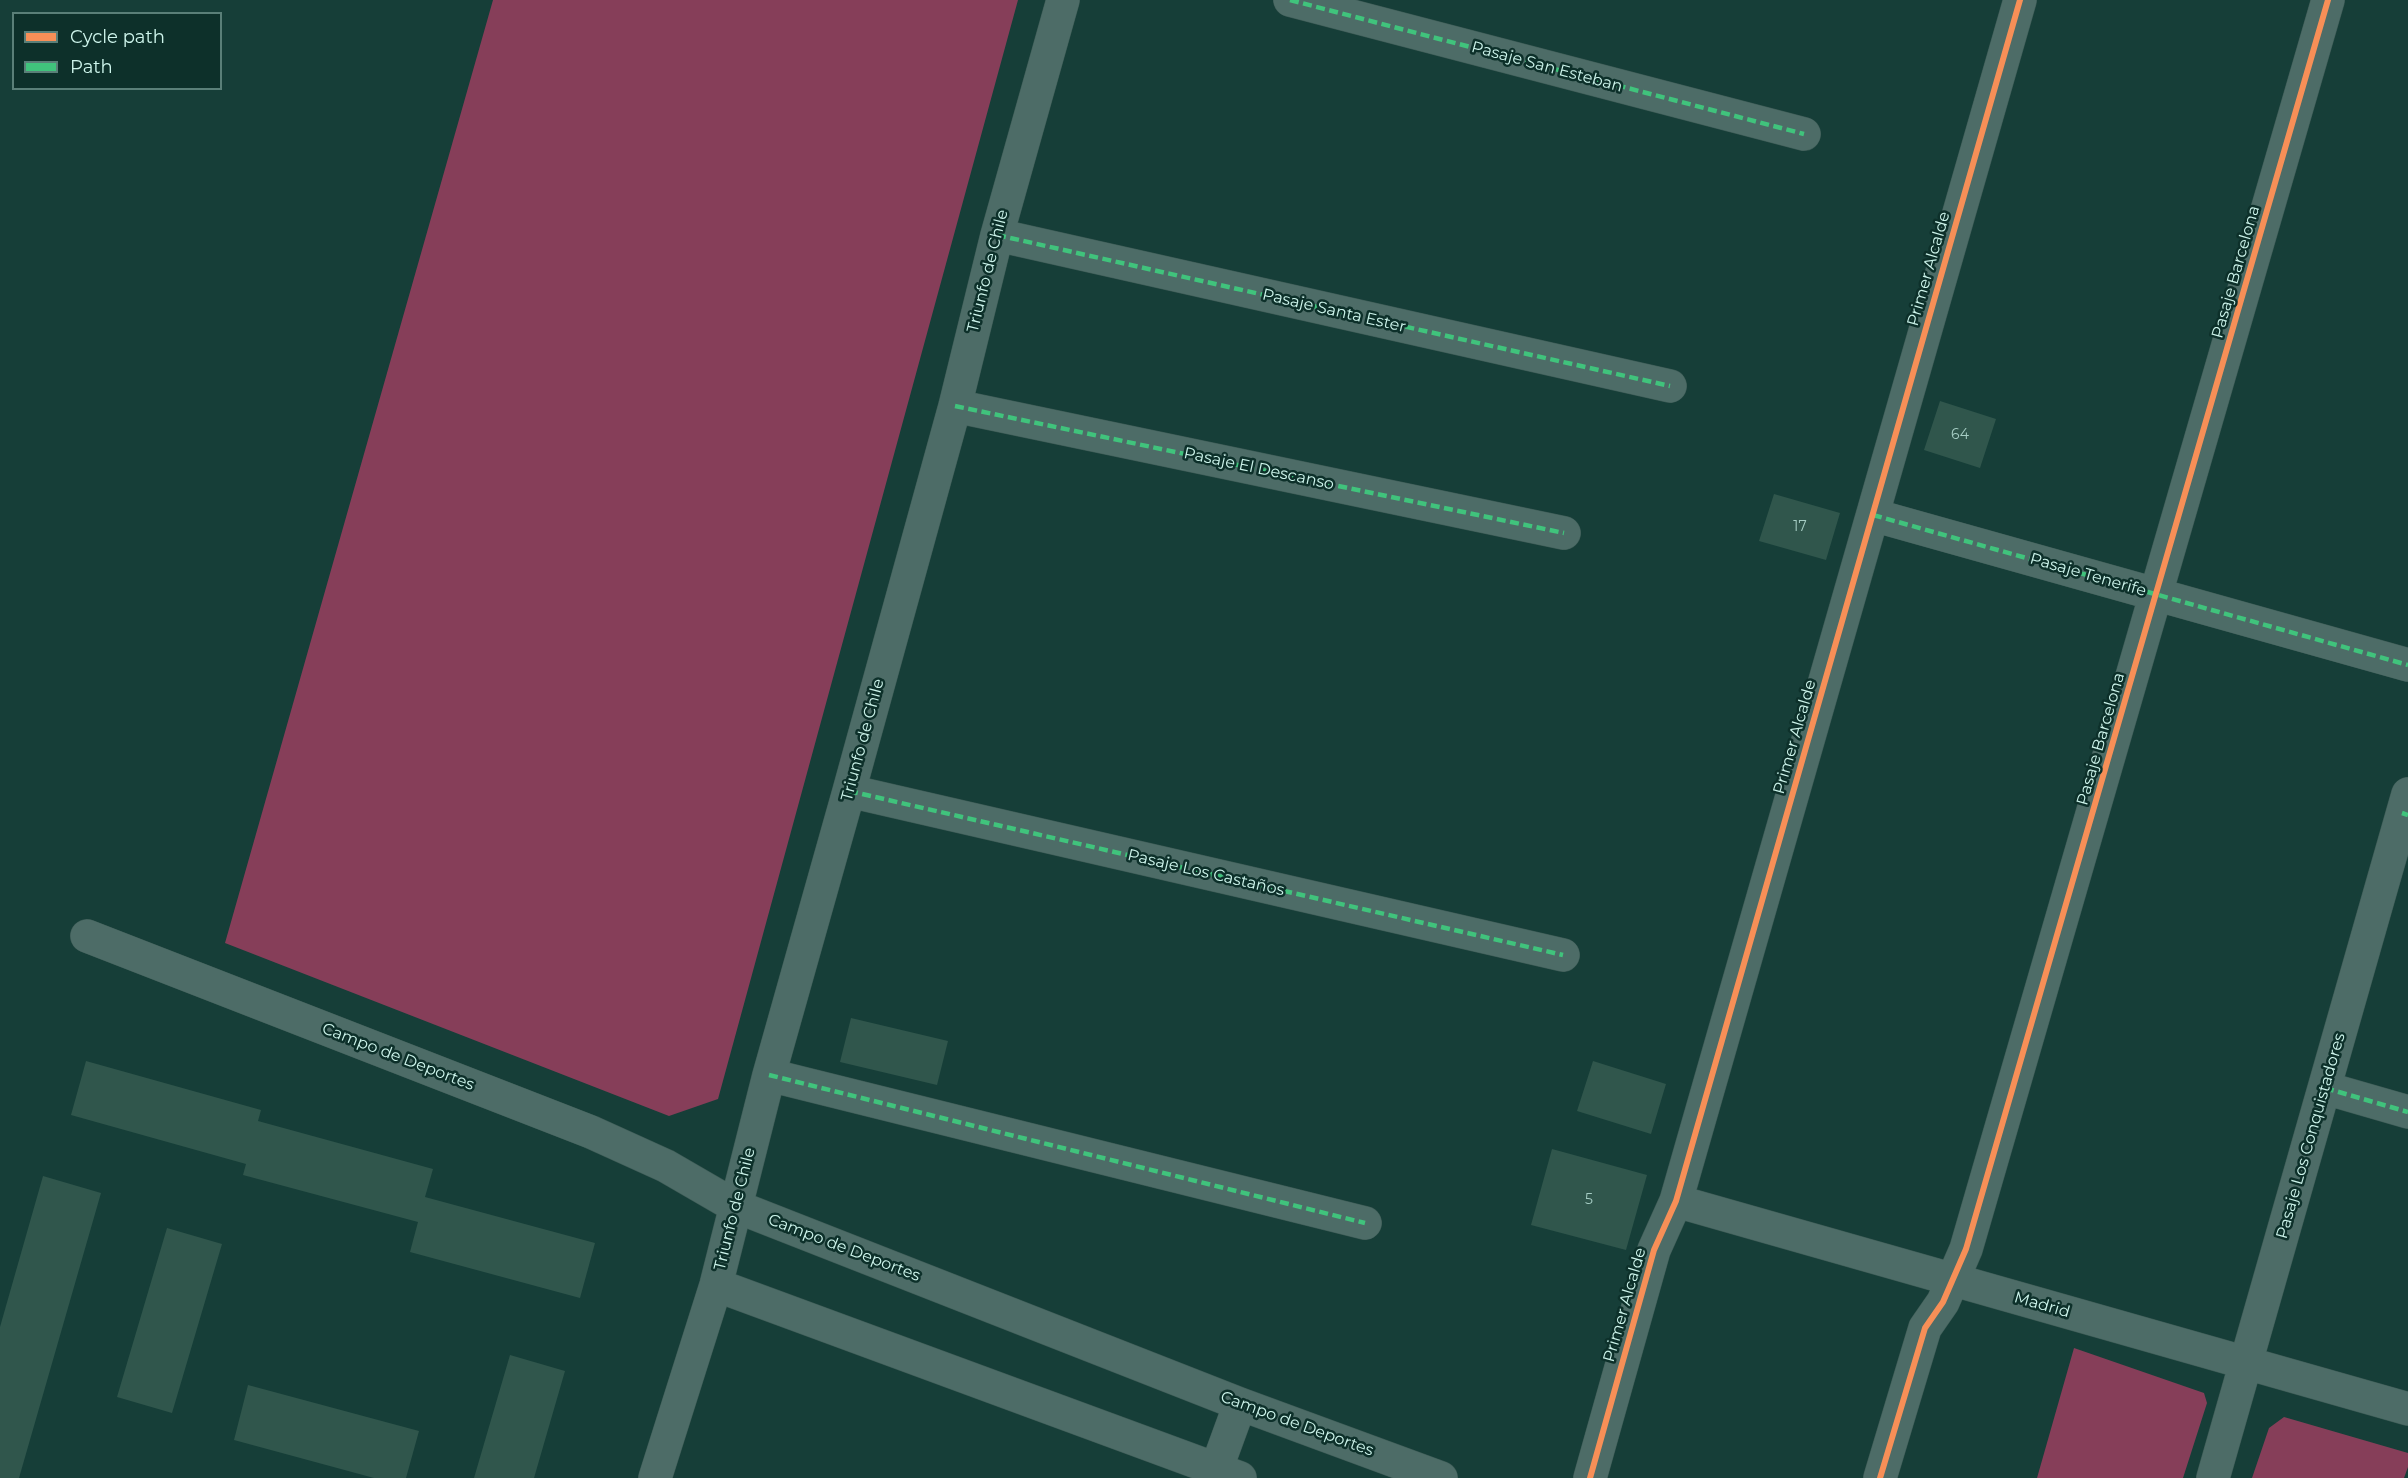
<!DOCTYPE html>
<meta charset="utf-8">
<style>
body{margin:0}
#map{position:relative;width:2408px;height:1478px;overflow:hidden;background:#163e38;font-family:Montserrat,sans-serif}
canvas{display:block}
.legend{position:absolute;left:12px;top:12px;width:210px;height:78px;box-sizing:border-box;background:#0d302a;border:2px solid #5a7f78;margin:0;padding:8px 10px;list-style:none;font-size:18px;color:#cef5ec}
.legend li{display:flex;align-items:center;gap:12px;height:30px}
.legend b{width:30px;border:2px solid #5a7f78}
</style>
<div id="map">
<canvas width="2408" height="1478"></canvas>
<ul class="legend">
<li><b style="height:8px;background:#f78f57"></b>Cycle path</li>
<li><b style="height:8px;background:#40c37c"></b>Path</li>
</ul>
</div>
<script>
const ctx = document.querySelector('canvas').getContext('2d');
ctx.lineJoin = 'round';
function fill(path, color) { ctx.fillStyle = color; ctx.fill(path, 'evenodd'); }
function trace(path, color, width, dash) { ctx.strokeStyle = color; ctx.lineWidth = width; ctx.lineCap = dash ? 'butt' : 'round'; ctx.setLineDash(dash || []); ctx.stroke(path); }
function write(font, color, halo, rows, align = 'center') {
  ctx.font = font + ' Montserrat,sans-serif'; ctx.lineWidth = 5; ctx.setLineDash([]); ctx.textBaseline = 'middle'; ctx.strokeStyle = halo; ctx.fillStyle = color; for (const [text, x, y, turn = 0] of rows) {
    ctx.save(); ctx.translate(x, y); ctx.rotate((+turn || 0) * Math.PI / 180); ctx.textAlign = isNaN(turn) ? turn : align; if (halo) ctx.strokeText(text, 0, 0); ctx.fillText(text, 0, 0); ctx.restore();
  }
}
const green = new Path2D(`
 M 493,0 L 1018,0 L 718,1099 L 669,1116 L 225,943 Z
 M 2074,1348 L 2204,1393 L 2207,1403 L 2183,1478 L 2037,1478 Z
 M 2284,1417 L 2408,1453 L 2408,1467 L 2404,1478 L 2252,1478 L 2269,1428 Z`);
const building = new Path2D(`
 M 1940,401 L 1996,419 L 1980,468 L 1924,450 Z
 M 1774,494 L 1840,513 L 1826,560 L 1759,541 Z
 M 851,1018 L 948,1041 L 937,1085 L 840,1062 Z
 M 86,1061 L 261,1110 L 258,1121 L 433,1169 L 425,1197 L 595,1243 L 580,1298 L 410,1252 L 418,1222 L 243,1175 L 246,1164 L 71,1115 Z
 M 1593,1061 L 1666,1084 L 1651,1134 L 1577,1111 Z
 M 1552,1149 L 1647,1175 L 1626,1250 L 1531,1225 Z
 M 43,1176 L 101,1193 L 19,1478 L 0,1478 L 0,1327 Z
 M 167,1228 L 222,1244 L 172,1413 L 117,1397 Z
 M 510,1355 L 565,1371 L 534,1478 L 474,1478 Z
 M 248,1385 L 419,1431 L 406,1478 L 374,1478 L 234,1440 Z`);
const minor = new Path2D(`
 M 1290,0 L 1804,134
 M 997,235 L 1670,386
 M 955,406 L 1564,533
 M 1873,515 L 2408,665
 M 849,791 L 1563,955
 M 87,936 L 591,1132 L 666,1166 L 735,1206 L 1240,1404 L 1441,1478
 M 769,1075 L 1365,1223
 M 2325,1088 L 2408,1112
 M 1676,1201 L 2408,1409
 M 716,1285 L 1240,1478
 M 655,1478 L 716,1285 L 769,1075 L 849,791 L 955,406 L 997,235 L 1063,0
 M 1213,1478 L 1240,1404
 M 1590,1478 L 1654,1250 L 1676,1201 L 2020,0
 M 1880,1478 L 1925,1328 L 1943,1302 L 1966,1249 L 2328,0
 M 2213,1478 L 2408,794`);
const quiet = new Path2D(`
 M 1290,0 L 1804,134
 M 997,235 L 1670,386
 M 955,406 L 1564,533
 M 1873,515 L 2408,665
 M 849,791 L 1563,955
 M 2402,813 L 2408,815
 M 769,1075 L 1365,1223
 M 2325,1088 L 2408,1112`);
const cycleway = new Path2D(`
 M 1590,1478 L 1654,1250 L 1676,1201 L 2020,0
 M 1880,1478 L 1925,1328 L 1943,1302 L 1966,1249 L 2328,0`);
const numberNames = [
 ["64",1960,435],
 ["17",1800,527],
 ["5",1589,1200]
];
const streetNames = [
 ["Pasaje San Esteban",1547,67,15],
 ["Primer Alcalde",1929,269,-74],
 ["Triunfo de Chile",988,271,-76],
 ["Pasaje Barcelona",2236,272,-74],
 ["Pasaje Santa Ester",1334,311,13],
 ["Pasaje El Descanso",1259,469,12],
 ["Pasaje Tenerife",2088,575,16],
 ["Primer Alcalde",1795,737,-74],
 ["Pasaje Barcelona",2101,739,-74],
 ["Triunfo de Chile",863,740,-75],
 ["Pasaje Los Castaños",1206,873,13],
 ["Campo de Deportes",398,1057,21],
 ["Pasaje Los Conquistadores",2311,1136,-74],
 ["Triunfo de Chile",735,1209,-76],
 ["Campo de Deportes",844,1248,21],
 ["Primer Alcalde",1625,1305,-74],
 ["Madrid",2042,1305,16],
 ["Campo de Deportes",1297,1424,20]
];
fill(green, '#863e59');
fill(building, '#30564c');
trace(minor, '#3c5a55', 34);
trace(minor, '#4d6c67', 33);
trace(quiet, '#40c37c', 4.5, [9, 4.5]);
trace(cycleway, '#f78f57', 6);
write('14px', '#a6cdc4', null, numberNames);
write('16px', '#cef5ec', '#0d302a', streetNames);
</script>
